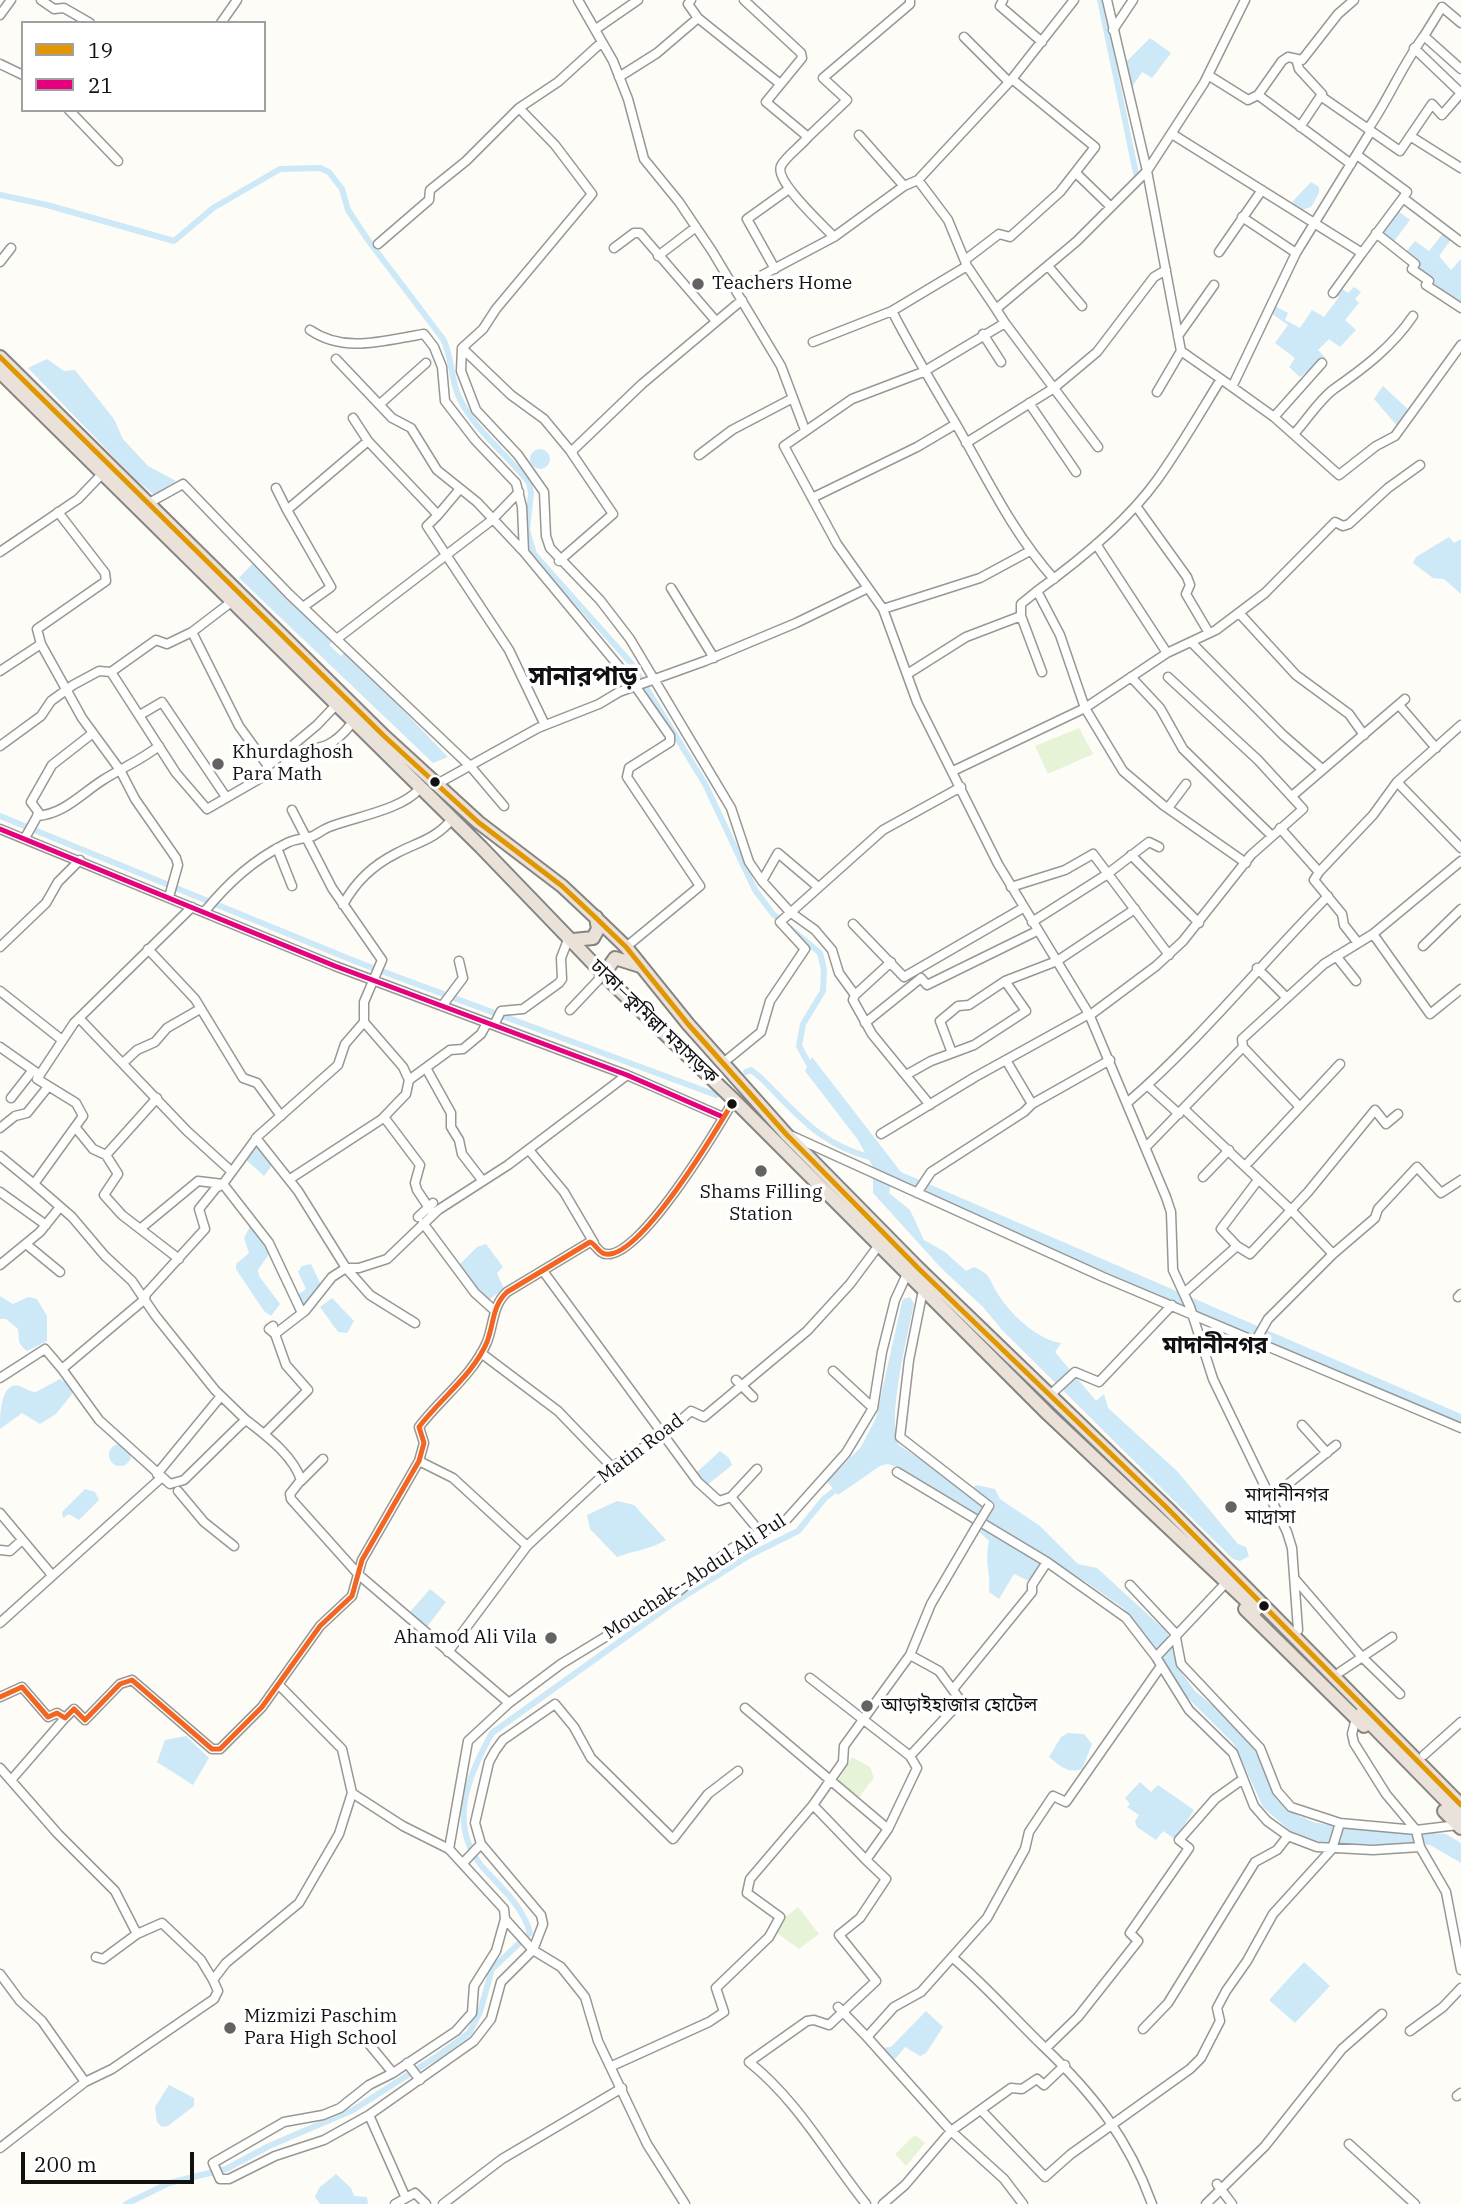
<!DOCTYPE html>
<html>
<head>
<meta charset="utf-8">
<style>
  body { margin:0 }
  #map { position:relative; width:1461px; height:2204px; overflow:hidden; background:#fdfcf7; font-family:"IBM Plex Serif",serif }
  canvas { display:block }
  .legend { position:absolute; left:21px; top:21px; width:245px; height:91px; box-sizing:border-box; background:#fff; border:2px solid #a0a0a0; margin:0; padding:9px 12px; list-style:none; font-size:21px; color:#111 }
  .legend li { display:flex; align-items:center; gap:14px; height:35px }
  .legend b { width:35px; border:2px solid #a0a0a0 }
  .scale { position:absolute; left:21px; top:2152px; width:173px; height:32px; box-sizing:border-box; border:4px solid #111; border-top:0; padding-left:9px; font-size:21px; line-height:24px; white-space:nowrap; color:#111; -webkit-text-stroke:5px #fff; paint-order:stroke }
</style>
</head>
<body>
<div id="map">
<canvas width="1461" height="2204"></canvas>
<ul class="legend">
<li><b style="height:9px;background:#e09702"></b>19</li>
<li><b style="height:9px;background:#e5007d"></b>21</li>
</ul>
<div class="scale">200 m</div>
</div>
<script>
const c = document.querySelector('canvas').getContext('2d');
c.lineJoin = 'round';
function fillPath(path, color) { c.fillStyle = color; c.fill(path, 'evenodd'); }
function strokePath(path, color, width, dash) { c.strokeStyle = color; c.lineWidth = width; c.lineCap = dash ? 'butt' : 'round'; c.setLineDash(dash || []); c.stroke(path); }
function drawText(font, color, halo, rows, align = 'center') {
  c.font = font + ' "IBM Plex Serif","Noto Sans Bengali",serif'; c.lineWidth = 7; c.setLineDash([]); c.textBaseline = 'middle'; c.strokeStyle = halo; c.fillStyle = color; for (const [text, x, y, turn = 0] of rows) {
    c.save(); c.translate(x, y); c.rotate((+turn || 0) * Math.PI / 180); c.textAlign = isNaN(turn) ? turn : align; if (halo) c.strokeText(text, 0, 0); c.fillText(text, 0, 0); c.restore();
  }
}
const green = new Path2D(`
  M1079,728L1093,754L1048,774L1035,746Z
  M852,1757L870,1767L874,1778L859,1797L838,1781Z
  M798,1907L819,1934L799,1949L777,1933L784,1918Z
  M915,2135L925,2143L906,2166L895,2154Z`);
const water = new Path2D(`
  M1097,0H1103L1139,174L1134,178Z
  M1150,38L1171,53L1152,78L1142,72L1130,90L1126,62Z
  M1311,182L1319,187V193L1311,207L1302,210L1292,202Z
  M1397,210L1410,220L1392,244L1379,234Z
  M1445,231L1453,237L1439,256L1451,270L1461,259V305L1414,268L1405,253L1415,241L1429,251Z
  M1338,286L1348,293L1354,287L1361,292L1355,299L1359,303L1345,320L1356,330L1340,347L1329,339L1318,350L1325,357L1300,377L1289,367L1295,358L1275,343L1288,325L1271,313L1275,306L1288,313L1285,320L1300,328L1312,310L1324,317L1339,297L1334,293Z
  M47,359L64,371L75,370L114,419L123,439L148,466L176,481L154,495L135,479L28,368Z
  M1383,386L1411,412L1399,428L1374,399Z
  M530 459a10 10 0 1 1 20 0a10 10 0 1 1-20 0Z
  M1449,537L1454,543L1461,539V594L1444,579L1433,578L1413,563L1416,557Z
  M254,562L334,639L329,645L341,656L346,651L448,757L433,763L239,578Z
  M812,1057L901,1172L1461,1414V1424L1014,1233L893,1176L889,1193L910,1210L924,1240L945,1252L966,1271L974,1267C990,1274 989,1278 996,1291C1008,1312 1037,1340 1061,1343L1055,1352L1096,1401L1104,1394L1108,1408L1177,1471L1238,1544L1246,1547L1249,1556L1240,1561L1233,1559L1003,1331L983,1307L942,1269L873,1193V1167L858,1140L805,1071Z
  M258,1142L273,1164L264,1176L244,1158Z
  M251,1224L269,1254L258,1270L259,1276L280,1304L271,1316L264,1311L236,1269V1264L249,1253L244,1238Z
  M486,1244L503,1267L497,1273L504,1289L487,1301L458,1266L477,1247Z
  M311,1264L322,1287L304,1307L301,1306L297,1296L306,1289L298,1272L302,1266Z
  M0,1296L13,1304L28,1297L37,1299L47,1316V1341L27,1351C16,1342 20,1340 18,1329L6,1319H0Z
  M910,1297L914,1304C908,1332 885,1426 900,1446L969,1491L976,1485L995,1489L1000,1499L1040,1526L1078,1564L1097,1568L1167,1632L1181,1672L1195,1691L1229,1719L1252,1743L1275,1794L1295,1814L1313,1822L1334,1826L1446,1834L1461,1843V1863L1430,1845L1326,1844L1290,1831L1263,1807L1234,1744L1175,1685L1140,1629L1123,1608L1086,1582L1047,1560L1031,1582L1014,1574L999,1599L989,1592C991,1575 984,1560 989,1541L953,1506L897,1467L888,1464L880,1466L838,1495L827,1481L861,1447L876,1418L901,1306L903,1299Z
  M332,1298L354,1321L347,1333L338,1332L320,1307Z
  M60,1379L71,1387L72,1394L56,1414L40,1424L22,1413L0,1429C0,1418 0,1381 19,1386C26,1388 29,1392 36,1392Z
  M109 1455a11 11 0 1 1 22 0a11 11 0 1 1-22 0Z
  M720,1451L729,1458L732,1465L706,1486L695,1474Z
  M85,1489L95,1492L99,1500L79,1520L69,1514L63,1518L62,1512Z
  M617,1501L634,1505L666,1540C649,1550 635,1550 617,1557L590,1529L587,1515Z
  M430,1589L446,1602L426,1628L409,1613Z
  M1068,1733L1084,1734L1092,1744L1082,1769C1068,1774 1060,1766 1049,1757L1061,1737Z
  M186,1736L209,1758L193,1785L157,1762L165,1740Z
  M1140,1782L1151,1792L1158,1785L1194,1810L1175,1839L1163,1831L1156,1840L1137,1827L1135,1821L1139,1815L1127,1807L1130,1804L1125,1798Z
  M1304,1962L1330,1986L1295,2023L1269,2000Z
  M926,2011L943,2027L926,2053L920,2056L905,2047L892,2063L881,2048L891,2047Z
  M169,2085L194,2098V2106L168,2126L162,2127L157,2122L155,2107Z
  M336,2174L351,2188L354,2196L367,2197L368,2204H320L315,2197L319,2188Z`);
const canal = new Path2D(`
  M0,195L47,205L174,241L213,208L280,169L320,168L329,172L342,189L348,210L368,240L443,339C453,358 450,379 459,397C474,430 507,454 529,483L531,493L527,530L534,554L631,663L705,784L755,890L773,914L820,953L824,970L823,991L803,1024L799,1046L812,1070
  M0,816L357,962L716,1095
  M746,1072L751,1070L761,1078C798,1115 820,1145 873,1158
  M126,2204L169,2183L226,2169L269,2146L353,2110L439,2055L469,2033L480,2012L492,1969L530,1933C524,1909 504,1890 487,1872C446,1829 466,1779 492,1733L672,1604L750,1555L798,1531L824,1499L840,1486`);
const minor = new Path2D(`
  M41,0L54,9L64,8L90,23
  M578,0L613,61L628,99L644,159L679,202L712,251L781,366L805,430
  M744,0L801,53L802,58L766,102L808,137C801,146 786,156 781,166C774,181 823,225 834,237
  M1003,0L1000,6L1042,42
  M1107,0L1147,171L1181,351L1221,379
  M1245,0L1204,83L1147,171L1077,241L996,309L1005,323L923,372L852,399L784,446L837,544L883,609L917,702L998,864L1089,1014L1166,1197L1171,1212L1173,1270L1190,1307L1213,1379L1287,1532L1292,1548L1298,1630
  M0,15L11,0
  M698,18L779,83
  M221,23L237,0
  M596,29L638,0
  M1113,30L1133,0
  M1424,36L1442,7L1461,23
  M964,37L1009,82
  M1297,62L1299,69L1322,94L1300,127
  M0,64L23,75
  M1208,75L1248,100L1258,95
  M619,77L657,53L698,18L688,4L691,0
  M1322,97L1400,151L1432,104L1442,115L1461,93L1414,48
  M519,108L555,145L592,194L496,309L483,329L462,348L461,371L476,410L518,455L544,492L546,536L550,548L600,600L630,639L731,808L749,862L762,881L790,912L815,930L832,950L839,973L855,995
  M69,110L118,161
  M1368,129C1389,99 1402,65 1424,36L1461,69
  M1172,134L1362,253L1333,293
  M859,135L904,186
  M1410,136L1461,168
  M808,137L847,100L823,78L910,4V0
  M1357,155L1407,192L1403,198L1461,242
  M1351,164L1258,95L1282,61L1288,57L1302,60L1338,14L1354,0
  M1076,173L1110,206
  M918,180L948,220L967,266L996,309
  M1242,217L1296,253
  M1376,233L1415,264L1412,269L1429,281L1426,285L1461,308
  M378,244L429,200L430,190L466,161L519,108L558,82L602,42
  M614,248L634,233H640L715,320
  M1219,252L1262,190
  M1362,253L1403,198
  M658,256L696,227
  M965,260L999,234L1010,237L1060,192L1095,147L1012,79
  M0,262L11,248
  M967,266L892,311C912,350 934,387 956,424C987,478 1012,532 1054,579
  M1048,266L1082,306
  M775,269L747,219L789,189
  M736,289L834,237L904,186L918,180L1012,79L1074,0
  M1005,323L1098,447
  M310,330C345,354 385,340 424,334L434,347L442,367L445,401L475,440L516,483L522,507L524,552L636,687L670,736V742L629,768L627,777L700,886L626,947
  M983,334L1001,362
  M1178,336L1214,285
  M813,342L892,311
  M462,348L511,395L544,419L573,454
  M336,359L392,418L411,428L437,470L477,502L524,552
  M1233,385L1296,253L1371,131
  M1157,392L1181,351
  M1029,403L1076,472
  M380,404L426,363
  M1274,417L1339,475L1376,446L1395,436L1461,345
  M353,418L368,441L438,515L427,526L509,650L545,725
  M1294,434C1307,420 1319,400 1334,389C1364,368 1392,347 1413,316
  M966,443L1054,388L1097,352L1154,277L1166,270
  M699,455L732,430L793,398
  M276,488L287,510
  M812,498L917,447L956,424
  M149,503L183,484L289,594L471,767L504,806
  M1136,506L1187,577L1190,585L1186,594L1209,633
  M613,514L571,452L642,384L742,300
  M438,515L459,490
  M1096,544L1167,653
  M0,552L78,499L102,474
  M559,561L613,514
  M671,588L714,658
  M303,607L331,587L287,510L368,441
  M883,609L980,578L1030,551
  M1240,614L1296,675L1349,714L1364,735
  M1021,616L1042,672
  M192,632L239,726L268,766
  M338,638L492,520L519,492
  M1191,642L1283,735L1322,769
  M41,644L82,718L120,770L135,799L176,858L178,865L169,897
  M0,671L41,644L37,629L106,581L105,573L58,512
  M111,672L176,773L207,809L259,779L268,766L317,725L336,705
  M909,673L966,637L1021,616V604L1037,591
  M1131,677L1160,708L1183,749L1272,836
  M1399,705L1436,748
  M140,715L162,702L226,797
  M0,746L41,716L51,701L73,685L99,671L111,672L156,640L167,644L192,632L230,603
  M286,752C319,748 330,751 352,723
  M953,771L1085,708L1167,653L1216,630L1265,593L1335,522L1343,526L1349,524L1388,488L1420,465
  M1397,782L1461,848
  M437,784L538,728L599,704L619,692L705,661L796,623L868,588
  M1292,796L1405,699
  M1168,808L1186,784
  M292,810L332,888L382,960L364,1002V1022L345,1044L338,1065L258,1136L223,1184L269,1243L302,1313
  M37,816C64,814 81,794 103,780C122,768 141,760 159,746
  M1280,828L1319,872L1314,880L1342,914L1344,925L1358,943
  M0,829L335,966L627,1075L723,1117
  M25,838L39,813L31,802L52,765L93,733
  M277,848L292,886
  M1131,855L1199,923
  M1246,863L1163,805L1123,771L1085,708L1060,635L1037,591C1080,560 1126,523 1157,480C1180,448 1200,413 1221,379L1274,417L1322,363
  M1319,872L1373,815L1397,782L1461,725
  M762,881L778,853L817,886
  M1011,887L1065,870L1093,854L1169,955
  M343,905C355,882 373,865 397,853C418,842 436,839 452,819
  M192,907L74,1023L37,1079L76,1103L83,1116L34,1184L72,1217L105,1256L132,1281L155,1315L215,1390L246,1420
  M205,911C229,882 253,860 287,843C295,839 304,839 313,836C319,833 325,828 332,826C356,817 403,809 419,789
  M1032,922L1106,875L1149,842L1159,847
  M853,924L904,977L1023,908
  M1373,934L1430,1014L1461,989
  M1423,946L1461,909
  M0,947L46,903L58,882L80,860
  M148,949L195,999L243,1078L257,1083L281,1116
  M1336,956L1356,981
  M891,962L855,995L853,1000L872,1034L930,1105
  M1257,968L1287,998
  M0,991L62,1040
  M442,1006L463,978L459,961
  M570,1010L604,974
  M1089,1016L1156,966L1183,941L1251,855L1303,809L1258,760L1168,677
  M79,1018L187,1131L231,1171
  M865,1023L921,978L927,985L1037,931
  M494,1025L501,1011L523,1009L559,983L562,979L561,958L569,937
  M0,1047L40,1075
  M1243,1047L1300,1107L1245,1166
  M952,1053L940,1021L958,1006L969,1005L1005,981L1057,961L1135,909
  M1006,1060L1032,1104
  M123,1063L137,1050L155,1042L167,1028L200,1009
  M723,1063L761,1032L770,1001L805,949L780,922L883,830L961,787
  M426,1068L451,1113V1127L459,1140L462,1154L482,1180
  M906,1075L931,1061L974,1045L1026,1011L1005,981
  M409,1080L450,1050L463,1049L481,1034L487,1023
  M1147,1085L1179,1114
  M11,1098L33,1070
  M157,1098L106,1155L118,1174L104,1195L122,1215L179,1259
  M1127,1103C1200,1040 1260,965 1328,896
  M1300,1107L1340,1064
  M1184,1109L1291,1210L1333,1254
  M384,1117L420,1165L415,1183L417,1190L433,1214
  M0,1128L15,1116L27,1113L47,1088
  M76,1128L93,1149L106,1155
  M881,1134L975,1077L1089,1014
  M792,1136L1103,1277L1461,1428
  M256,1138L298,1191L346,1268L370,1295L415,1323
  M1146,1147L1243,1047L1242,1039L1324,964L1373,934L1461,861
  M529,1150L564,1192L594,1243
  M0,1156L34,1184
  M1203,1177L1229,1150
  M290,1179L382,1119L406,1094L409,1080L403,1067L364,1022
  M223,1184L216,1188L199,1209L205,1229L146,1294L145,1299L62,1369L99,1420L170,1484L184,1480L240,1425L246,1420L250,1423C269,1438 293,1456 301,1480L290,1494L291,1499L359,1575L509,1703
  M0,1192L46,1225
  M917,1193L931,1172L1024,1112L1032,1104L1110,1060
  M418,1217L433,1203
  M423,1223L475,1293L495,1311
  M140,1229L198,1181L223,1184
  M26,1244L60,1272
  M1237,1246L1221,1229L1258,1180
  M0,1265L40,1232L60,1207
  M543,1271L698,1482L719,1501L731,1497L761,1533
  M923,1290L909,1360L900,1437L989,1506
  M1184,1293L1237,1246L1250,1254L1308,1192L1375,1110L1386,1124L1398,1114
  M1458,1297L1461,1294
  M275,1334L305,1311L332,1277L346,1268H359L387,1259L438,1210L508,1165L627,1075
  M1256,1340L1268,1319L1333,1254L1375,1218L1378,1209L1417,1167L1441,1193L1461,1180
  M481,1353L558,1411L612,1467
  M833,1371L873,1408
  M0,1378L45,1349L62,1369
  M736,1380L753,1397
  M1050,1395L1075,1372L1099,1382L1172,1305
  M1302,1425L1327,1453
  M264,1434L308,1390L286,1365L275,1334L269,1329L273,1326
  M419,1461L453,1478L527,1546
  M897,1472L1047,1562L1126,1618L1156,1657L1189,1710L1233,1753L1254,1806L1267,1821L1288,1836L1317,1847L1373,1850L1420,1847L1446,1892L1461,1970
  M157,1474L221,1396
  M301,1481L323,1459
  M178,1491L204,1522L234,1546
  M731,1497L757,1469
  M1271,1498L1336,1445
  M0,1513L52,1575
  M0,1550L10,1551L22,1540
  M1295,1579L1362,1657L1400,1694
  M1130,1585L1175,1633L1181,1664L1260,1748L1277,1791L1291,1807L1340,1823L1416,1830L1458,1825
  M0,1623L161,1478
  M448,1652L527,1546L612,1467L665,1434L691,1411L704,1417L807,1331L850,1284L879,1245
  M1156,1657L1222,1587
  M1340,1672L1392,1637
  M810,1678L910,1756L961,1701L939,1671L910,1655L931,1604L975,1529
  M279,1685L342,1749L352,1793L403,1826L449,1849L504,1909L505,1919L496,1951L474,1986L472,2013L456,2031L393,2073L369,2085L340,2108L323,2115L284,2122L213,2163L220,2179H229L275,2156L324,2140L369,2115L474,2041L491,2019L501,1982L533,1950L561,1967L585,1997L598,2041L647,2144L685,2204
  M954,1688L1032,1592V1585L1047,1562
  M0,1697L22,1687L48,1717L57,1713L65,1718L74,1709L85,1720L120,1684L132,1680L212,1749H220L262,1707L320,1626L352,1596L362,1560L419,1461L424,1443L419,1427C440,1399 473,1375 487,1342C494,1324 492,1306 507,1292L590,1242C596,1244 599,1254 606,1254C640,1259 717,1129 734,1100
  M745,1708L888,1829L866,1860L886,1879L860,1918L839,1935L876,1981L829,2025L814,2020L807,2021L749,2062C798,2101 827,2155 866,2204
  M1356,1718L1352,1734L1354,1743L1386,1794L1416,1830L1420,1847
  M1424,1755L1461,1722
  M0,1768L58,1834L115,1891L137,1934L103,1959L96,1957
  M12,1779L65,1718
  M813,1805L866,1860
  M888,1829L917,1768L910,1756
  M449,1849L468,1741L509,1703L561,1664L674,1595L732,1548L787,1519L846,1453L873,1408L882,1352L895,1300L907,1274
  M464,1862L481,1844
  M505,1919L533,1950L543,1924L541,1915L481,1844L475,1823L489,1762L495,1751L503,1740L555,1704L574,1727L591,1758L673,1839L708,1794L738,1771
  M137,1934L162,1923L201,1960L213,1980
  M952,1957C985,1985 1013,2017 1044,2047C1094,2095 1128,2138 1152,2204
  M0,1974L20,2001L42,2021L85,2082
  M838,2007L867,2037
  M1143,2029L1168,2003L1255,1862L1277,1850L1288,1836
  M1410,2031L1443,2007L1461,1988
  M369,2044L393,2073
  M1046,2048L1078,2017L1138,1941L1130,1933L1189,1848L1179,1840L1215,1799L1243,1779
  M407,2063L420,2080
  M612,2066L709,2022L724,2012L716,1988L769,1937L780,1917L747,1893L750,1879L813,1805L843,1762L844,1746L910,1655
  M1457,2096L1461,2093
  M981,2110L1045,2177L1071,2154L1190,2069L1201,2058L1220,2021L1217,2008L1226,1991L1247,1961L1273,1914L1332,1849L1340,1823
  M369,2115L405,2196
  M1349,2144L1415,2204
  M0,2148L85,2082L112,2069L214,1999L218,1991L213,1980L226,1963L299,1903L339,1834L352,1793
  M1217,2184L1232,2204
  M395,2204L415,2193L426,2204
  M443,2204L502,2159L622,2088
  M883,2204L905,2185L951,2131L1011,2088L1022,2089L1037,2079L1044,2085L1065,2065
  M1023,2204L1004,2179L951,2131L867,2037L894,2007L921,1992L987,1918L1025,1849L1029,1832L1053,1796L1066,1802L1161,1666
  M1206,2204L1265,2146L1342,2049L1382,2014`);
const highway = new Path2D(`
  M0,357L384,736L478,822L562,886L595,917L626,947L688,1024L786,1134L918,1268L1166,1507L1461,1805
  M0,372L481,847L613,984L734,1100L1048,1414L1256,1610
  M573,940L593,938L598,929L596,917
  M607,978L608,968L615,958L640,966
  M1245,1609L1364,1726
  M1361,1714L1461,1816
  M1444,1811L1461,1828`);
const minorBridge = new Path2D(`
  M975,1529L989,1506`);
const bus1 = new Path2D(`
  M0,357L384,736L478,822L562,886L595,917L626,947L688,1024L786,1134L918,1268L1166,1507L1461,1805`);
const bus2 = new Path2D(`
  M0,829L335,966L627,1075L723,1117`);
const bus3 = new Path2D(`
  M0,1697L22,1687L48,1717L57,1713L65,1718L74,1709L85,1720L120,1684L132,1680L212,1749H220L262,1707L320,1626L352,1596L362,1560L419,1461L424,1443L419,1427C440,1399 473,1375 487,1342C494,1324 492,1306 507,1292L590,1242C596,1244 599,1254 606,1254C640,1259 717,1129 734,1100`);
const markers = [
  [698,284,7,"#646362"],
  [218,764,7,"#646362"],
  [435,782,6,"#111"],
  [732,1104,6,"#111"],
  [761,1171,7,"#646362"],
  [1231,1507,7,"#646362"],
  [1264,1606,6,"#111"],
  [551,1638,7,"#646362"],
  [867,1706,7,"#646362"],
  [230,2028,7,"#646362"]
];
const poiNames = [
  ["Teachers Home",712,284],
  ["Khurdaghosh",232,753],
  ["Para Math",232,775],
  ["Shams Filling",761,1193,"center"],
  ["Station",761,1215,"center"],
  ["মাদানীনগর",1245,1496],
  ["মাদ্রাসা",1245,1518],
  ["Ahamod Ali Vila",537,1638,"right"],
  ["আড়াইহাজার হোটেল",881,1706],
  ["Mizmizi Paschim",244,2017],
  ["Para High School",244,2039]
];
const streetNames = [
  ["ঢাকা–কুমিল্লা মহাসড়ক",654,1022,44],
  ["Matin Road",641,1449,-37],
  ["Mouchak--Abdul Ali Pul",695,1577,-33]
];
const quarterNames = [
  ["মাদানীনগর",1215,1346]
];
const districtNames = [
  ["সানারপাড়",583,677]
];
fillPath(green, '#e7f3d7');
fillPath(water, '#cde8f7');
strokePath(canal, '#cde8f7', 6);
strokePath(minor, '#979795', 11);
strokePath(highway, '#858482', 16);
strokePath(minor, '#fffffe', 8);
strokePath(highway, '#eae1d8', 12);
strokePath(minorBridge, '#979795', 11, []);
strokePath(minorBridge, '#fffffe', 8);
strokePath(bus1, '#e09702', 5);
strokePath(bus2, '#e5007d', 5);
strokePath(bus3, '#f26522', 5);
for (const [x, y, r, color] of markers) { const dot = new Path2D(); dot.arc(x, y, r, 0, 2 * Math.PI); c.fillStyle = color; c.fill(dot); strokePath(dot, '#fff', 2.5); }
drawText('19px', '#111', '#fff', poiNames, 'left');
drawText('19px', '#111', '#fff', streetNames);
drawText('bold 23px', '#111', '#fff', quarterNames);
drawText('bold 26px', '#111', '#fff', districtNames);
</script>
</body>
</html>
